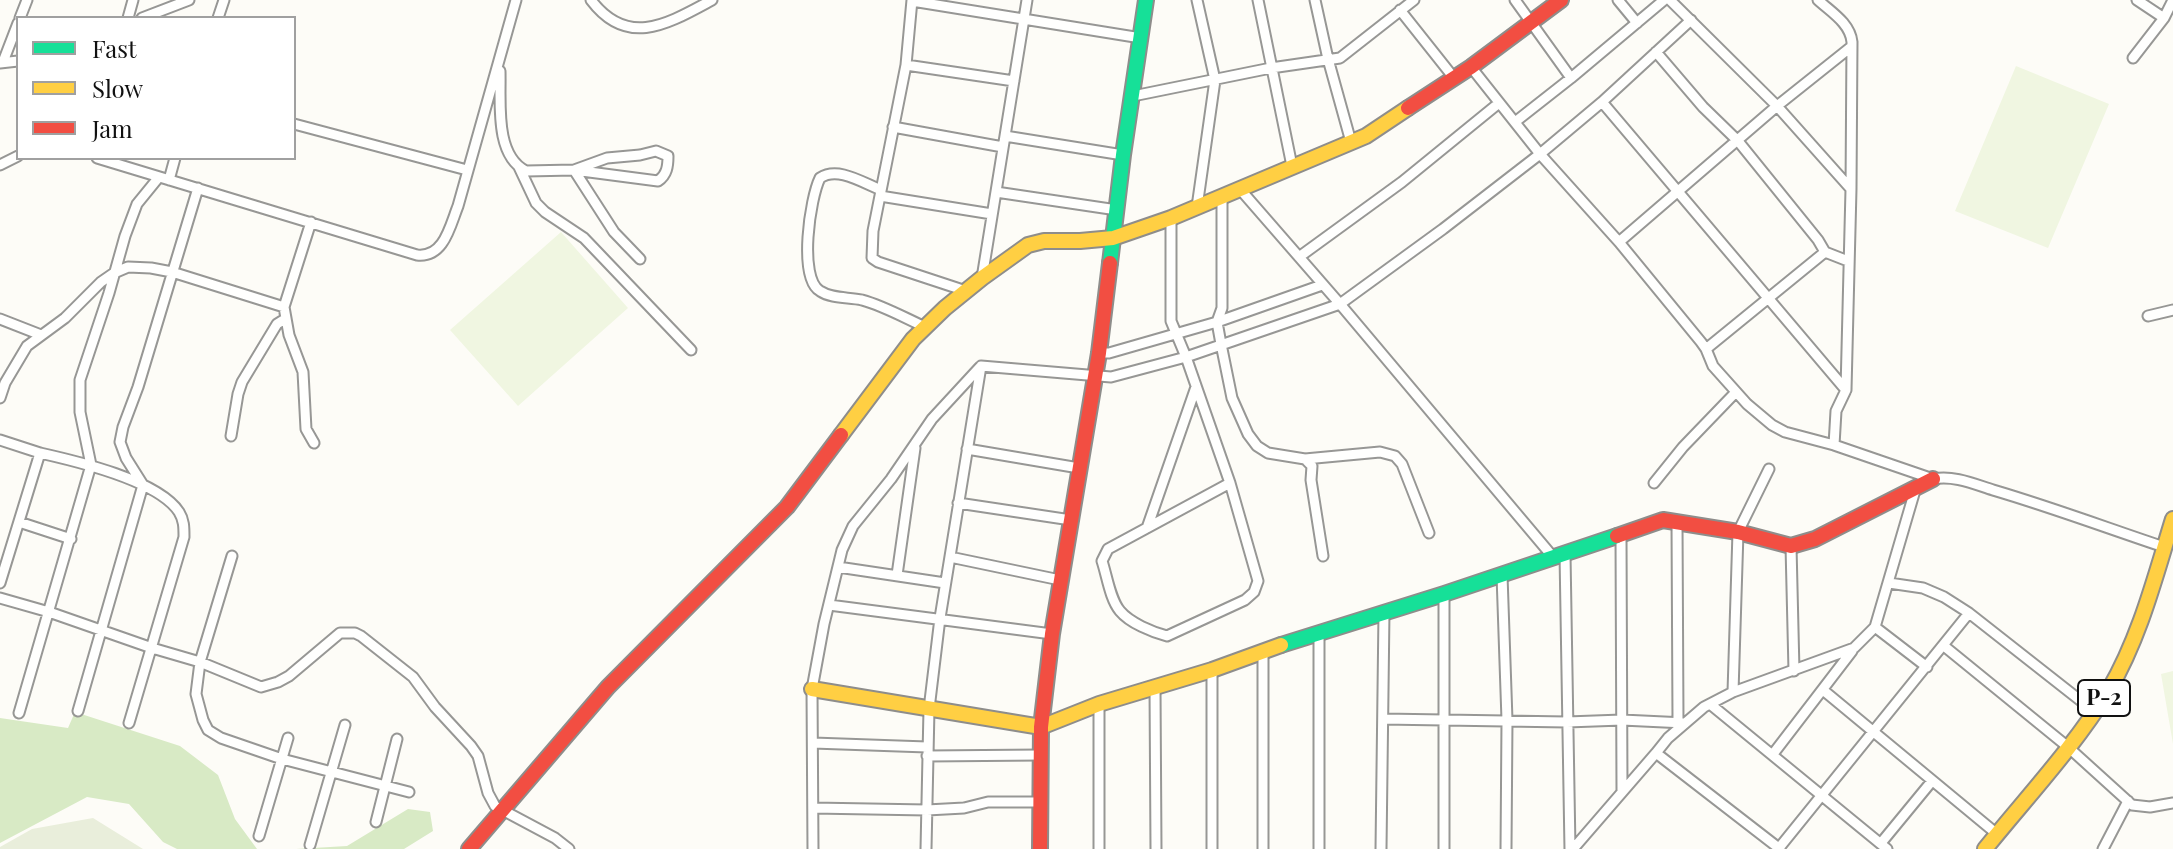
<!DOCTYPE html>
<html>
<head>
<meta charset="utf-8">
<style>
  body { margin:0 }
  #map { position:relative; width:2173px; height:849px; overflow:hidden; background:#fdfcf7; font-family:"Playfair Display",serif }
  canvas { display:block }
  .legend { position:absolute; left:16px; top:16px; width:280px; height:144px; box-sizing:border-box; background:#fff; border:2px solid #a0a0a0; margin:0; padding:10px 14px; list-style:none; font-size:24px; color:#111 }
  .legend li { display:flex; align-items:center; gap:16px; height:40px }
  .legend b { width:40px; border:2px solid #a0a0a0 }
</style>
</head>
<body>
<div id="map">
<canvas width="2173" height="849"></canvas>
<ul class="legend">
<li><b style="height:10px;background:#16e098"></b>Fast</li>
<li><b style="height:10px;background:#ffcf43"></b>Slow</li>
<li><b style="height:10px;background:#f24e42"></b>Jam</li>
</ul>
</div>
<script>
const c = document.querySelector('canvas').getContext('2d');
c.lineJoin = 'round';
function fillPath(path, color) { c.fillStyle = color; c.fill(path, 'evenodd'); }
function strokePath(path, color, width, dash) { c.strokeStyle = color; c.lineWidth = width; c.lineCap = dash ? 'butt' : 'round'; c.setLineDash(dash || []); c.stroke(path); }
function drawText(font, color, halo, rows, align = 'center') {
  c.font = font + ' "Playfair Display",serif'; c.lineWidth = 8; c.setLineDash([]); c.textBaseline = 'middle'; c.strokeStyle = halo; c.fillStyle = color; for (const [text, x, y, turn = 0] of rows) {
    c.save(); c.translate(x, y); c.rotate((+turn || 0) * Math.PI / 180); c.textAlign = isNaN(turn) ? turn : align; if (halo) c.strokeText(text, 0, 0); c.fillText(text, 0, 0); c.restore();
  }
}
const forest = new Path2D(`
  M75,712L180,746L218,775L235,819L257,849H177L163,842L129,804L87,797L0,843V718L68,728Z
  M408,809L430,812L433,831L404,849H296L347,846Z`);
const cemetery = new Path2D(`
  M93,818L143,849H0V847L32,829Z`);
const pitch = new Path2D(`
  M2016,66L2109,104L2048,248L1955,211Z
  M561,232L628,308L518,406L450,330Z
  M2173,671V744L2161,674Z`);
const street = new Path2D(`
  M591,0C628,49 669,23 712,0
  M912,0L906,65L873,231L872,258L878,262L966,291
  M1258,0L1292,166
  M1315,0L1328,59L1351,142
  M1515,0L1571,78
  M1618,0L1637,23
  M1670,0L1777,106L1851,189
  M1818,0C1831,12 1850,23 1852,42L1851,189L1846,390L1836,411L1834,445
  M2137,0L2164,18
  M912,1L1141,38
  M1400,10L1454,78
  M20,18L27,0
  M128,18L133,0
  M142,18L189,0
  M218,18L224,0
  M1656,52L1703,107L1738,141L1818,240L1825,252L1848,261
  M2133,58L2164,18L2173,0
  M3,62L18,23
  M0,63L18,61
  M906,65L1014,81
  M1471,67L1540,154L1619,242L1701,342L1706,349L1713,366L1747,404L1772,425L1785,432L1834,445L1933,479C1954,475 1974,484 1993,490C2051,507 2107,528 2164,547
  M500,71C501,101 494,155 526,171L574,170L658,181C667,175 668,166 668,156L656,151L640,155L607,158L574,170
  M1133,96L1271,68L1340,58L1414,0
  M1602,102L1846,390
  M1515,122L1571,78L1664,0
  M294,124L467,170
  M893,127L1003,147
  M1005,136L1123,155
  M97,158L417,255C444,258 450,226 458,206L516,0
  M0,165L18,156
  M519,167L536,203L545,212L584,238L691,350
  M574,170L614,232L640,259
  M169,180L175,158
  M1239,188L1340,304L1553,557
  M881,190C863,183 838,166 820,178C810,198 798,278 820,291C832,299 848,297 862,300C884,306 905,318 925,327
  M996,192L1117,210
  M880,196L992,214
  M1222,196V308L1217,322L1221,344L1232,398L1248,434L1257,446L1268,453L1305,459L1312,466L1311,480L1323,556
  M1197,207L1215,80L1197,0
  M1171,218V321L1186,357L1230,483L1258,581L1254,592L1245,600L1167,636C1152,632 1130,623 1120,611C1110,599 1107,576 1102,561L1108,549L1230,483
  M311,222L284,307L289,335L303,372L306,429L314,443
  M1619,242L1777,106L1851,47
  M1299,257L1402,182L1499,103
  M982,278L1027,0
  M2148,316L2173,310
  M0,319L41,335
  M1706,349L1825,252
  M1099,353H1109L1217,322L1322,285
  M0,398L5,383L27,346L65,318L101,282L114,273L128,267L151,268L172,272L284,307
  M231,436L238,394L242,382L277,324L285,319
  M0,440L40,453L0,583
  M967,449L1079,468
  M40,453C76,461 158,480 179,512C184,520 184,527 184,537L129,723
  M1305,459L1380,452L1395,456L1402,464L1429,533
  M1654,483L1683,447L1736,392
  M958,503L1071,520
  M19,522L71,539
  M1677,522L1678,721
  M1147,528L1196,387
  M1621,535L1622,790
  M1791,546L1794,671
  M1565,554L1570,849
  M232,556L200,662L196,694L203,720L208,730L221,738L282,759L409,792
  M950,557L1060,580
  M838,567L945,583
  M897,575L915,448
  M1502,575L1507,720L1506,849
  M1889,583L1923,588L1944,597L1969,613L2095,712
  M1444,594V849
  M0,598L49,612L152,648L200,662L261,687L278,682L289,676L340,633H355L361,636L413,677L435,707L471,746L478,756L488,793L495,806L555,838L569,849
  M829,605L1052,634
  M1875,627L1927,667
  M1319,632V849
  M1944,646L2068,747L2132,805L2150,807L2173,803
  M1263,650V849
  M1155,687L1156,849
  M1823,690L1997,834
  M1733,692L1738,532L1769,469
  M1099,704V849
  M1710,704L1887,849
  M78,711L143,485L126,458L120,442L123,427L138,387L198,188
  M19,713L91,465L80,412V380L109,293L125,236L137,204L159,177
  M1383,719L1567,722L1622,720L1685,723
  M813,743L927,747
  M1656,753L1668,738L1704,707L1733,692L1854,648L1875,627L1916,487
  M1773,754L1852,651
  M927,756L1041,755
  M813,808L927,810L964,808L988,802H1040
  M376,822L397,739
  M259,836L288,738
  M1881,843L1932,781
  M310,845L345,725
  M1779,848L1969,613
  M813,849L812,689L824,624L842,550L853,526L891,479L932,419L980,367
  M926,849L929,709L940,618L981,366L1111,377L1186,357L1340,304L1443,229L1540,154L1602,102L1691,20
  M1212,849V670
  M1381,849L1384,612
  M1573,849L1656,753L1780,849
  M2103,849L2128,801`);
const fast = new Path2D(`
  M1110,263L1123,155L1146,0
  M1281,645L1444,594L1617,536`);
const slow = new Path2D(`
  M841,435L913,339L945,308L982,278L1028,245L1044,241H1080L1113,238L1171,218L1366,136L1408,108
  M812,689L1041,727L1099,704L1212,670L1281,645
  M1985,849C2027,797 2074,747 2109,690C2140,637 2155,577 2173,519`);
const jam = new Path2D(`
  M1408,108L1471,67L1561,0
  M1617,536L1663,520L1738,532L1791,546L1815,539L1933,479
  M469,849L608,687L787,507L841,435
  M1040,849L1041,727L1052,634L1099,353L1110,263`);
const shields = [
  [2104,698,52]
];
const shieldNames = [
  ["P-2",2104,698]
];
fillPath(forest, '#d8eac5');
fillPath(cemetery, '#e9eedb');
fillPath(pitch, '#f0f6e1');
strokePath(street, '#979795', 13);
strokePath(fast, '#8e8d8b', 18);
strokePath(slow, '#8e8d8b', 18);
strokePath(jam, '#8e8d8b', 18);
strokePath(street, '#fffffe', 9);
strokePath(fast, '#16e098', 14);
strokePath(slow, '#ffcf43', 14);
strokePath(jam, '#f24e42', 14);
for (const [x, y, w] of shields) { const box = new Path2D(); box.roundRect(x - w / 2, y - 18, w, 36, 6); c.fillStyle = '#fff'; c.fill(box); strokePath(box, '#111', 2); }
drawText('bold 22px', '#111', null, shieldNames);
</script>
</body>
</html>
